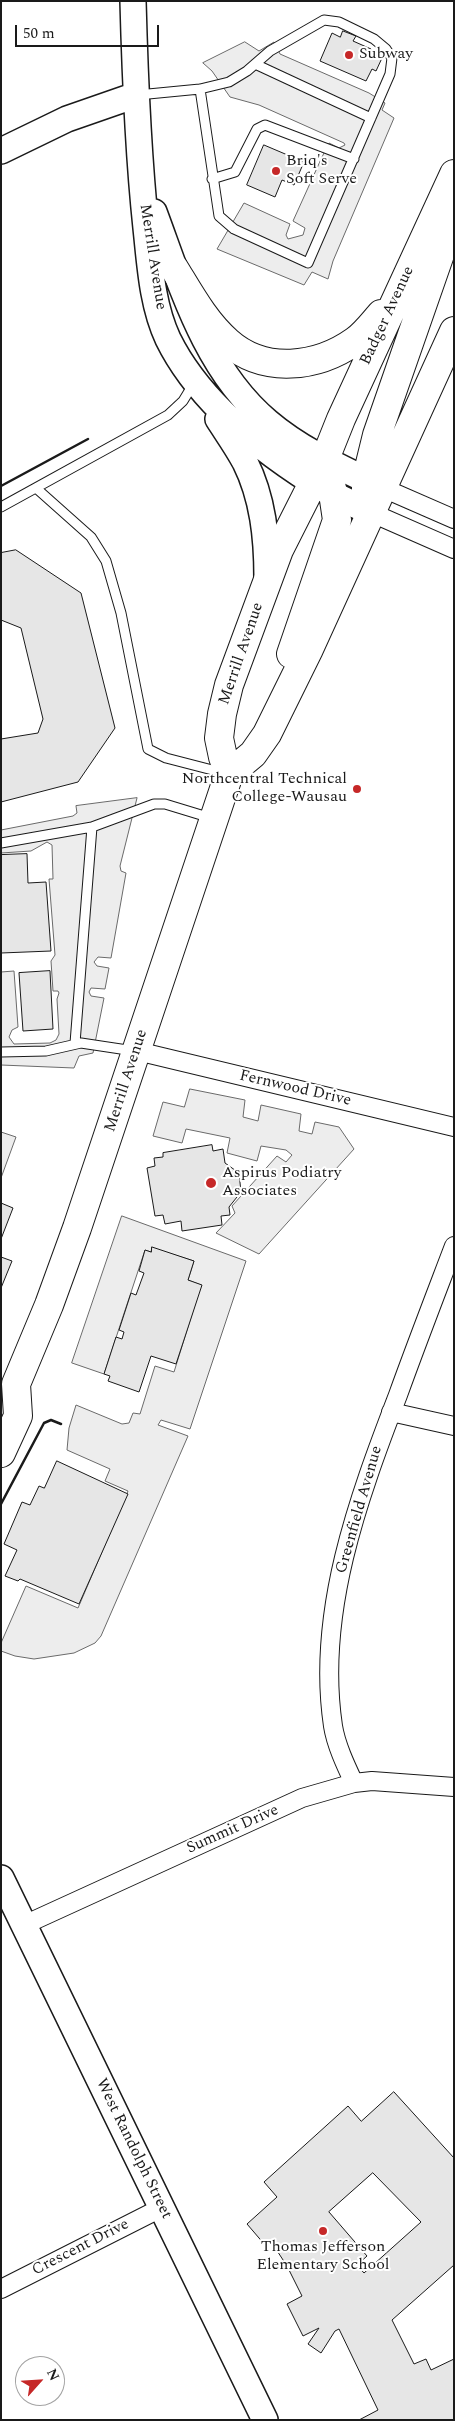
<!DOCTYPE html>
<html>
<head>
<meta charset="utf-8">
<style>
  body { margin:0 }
  #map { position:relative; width:455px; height:2421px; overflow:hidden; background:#fff; font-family:Spectral,serif }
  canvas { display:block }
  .frame { position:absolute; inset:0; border:2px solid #1a1a1a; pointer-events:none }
  .north { position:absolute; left:15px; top:2356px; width:50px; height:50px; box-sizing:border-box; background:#fff; border:1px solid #a3a3a3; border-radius:50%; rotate:64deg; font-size:14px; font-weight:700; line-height:20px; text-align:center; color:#1a1a1a }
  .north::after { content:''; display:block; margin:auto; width:18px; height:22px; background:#c62828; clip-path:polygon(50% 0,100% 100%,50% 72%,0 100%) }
  .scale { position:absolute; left:15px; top:25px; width:144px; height:22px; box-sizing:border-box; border:2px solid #1a1a1a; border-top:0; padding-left:6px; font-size:15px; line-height:18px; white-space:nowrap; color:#1a1a1a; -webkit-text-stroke:4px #fff; paint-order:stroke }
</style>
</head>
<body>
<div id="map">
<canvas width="455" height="2421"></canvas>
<div class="frame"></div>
<div class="north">N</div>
<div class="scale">50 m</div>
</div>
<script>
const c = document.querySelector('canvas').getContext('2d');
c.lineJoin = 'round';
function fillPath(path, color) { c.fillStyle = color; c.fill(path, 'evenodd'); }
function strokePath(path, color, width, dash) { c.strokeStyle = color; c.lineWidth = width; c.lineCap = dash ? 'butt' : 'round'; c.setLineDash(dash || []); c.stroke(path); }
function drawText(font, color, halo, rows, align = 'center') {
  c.font = font + ' Spectral,serif'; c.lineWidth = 4; c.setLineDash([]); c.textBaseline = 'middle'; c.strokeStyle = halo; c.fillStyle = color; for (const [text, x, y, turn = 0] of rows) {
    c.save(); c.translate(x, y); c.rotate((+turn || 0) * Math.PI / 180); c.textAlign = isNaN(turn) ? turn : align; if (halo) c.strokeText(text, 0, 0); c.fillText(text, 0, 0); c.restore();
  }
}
const parking = new Path2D(`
  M245,42L259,51L274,42L280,54L369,93L385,103L382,110L394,118L333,261L328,279L312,272L304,285L217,249L244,203L290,224L286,235L288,239L303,235L305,228L293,221L322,157L329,143L339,148L345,145L344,143L259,105L230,97L212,71L203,63Z
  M137,798L120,866L121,871L126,873L111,958L98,957L94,962L97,966L109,968L105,989L91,988L89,992L91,996L104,998L93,1053L79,1056L74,1068L1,1065V972L14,971L18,1027L12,1030L9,1037L14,1044L50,1043L56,1040L59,1034L57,999L59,993L58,991H53L51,961L55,955L49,879H53L52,845L47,842L31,851L1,853V830L73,816L77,813L76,806Z
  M190,1089L245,1100L243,1117L258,1121L261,1105L301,1114L299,1131L312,1134L315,1122L339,1127L354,1149L259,1254L216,1233L235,1213L232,1206L277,1156L286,1162L292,1155L286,1150L261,1146L257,1161L227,1153L230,1138L186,1129L182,1143L153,1136L163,1102L184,1107Z
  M1,1132L16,1137L1,1178Z
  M122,1216L246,1261L190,1429L161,1420L158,1425L188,1436L101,1636L95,1643L74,1653L34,1659L15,1656L1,1651V1643L26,1586L78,1608L128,1491L105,1481L110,1469L67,1450L69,1428L76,1405L122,1424L129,1423L133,1413L140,1414L155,1366L174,1372L201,1285L188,1280L194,1261L152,1248L151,1252L145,1250L104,1374L72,1363Z`);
const building = new Path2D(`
  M343,31L356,36L353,41L371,49L370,53L382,58L376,71L372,69L366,81L320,61L332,33L340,37Z
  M264,145L304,162L294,185L282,180L275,197L247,185Z
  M16,550L81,593L115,728L78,782L1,802V739L38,733L43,719L21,628L1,620V553Z
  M27,854L28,883L46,882L51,951L1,953V855Z
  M50,971L53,1029L23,1031L19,973Z
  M212,1145L213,1151L223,1149L225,1163L239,1173L241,1192L229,1207L230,1215L221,1216L222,1225L182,1231L181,1221L165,1224L163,1215L155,1216L147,1168L155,1166L154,1158L163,1157V1153Z
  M1,1203L13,1208L1,1239Z
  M152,1247L194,1261L188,1280L202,1285L176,1364L151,1356L139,1392L108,1381L110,1376L104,1374L116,1337L122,1339L124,1332L119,1330L131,1293L136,1295L144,1273L139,1271L145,1250L151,1252Z
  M1,1257L12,1261L1,1288Z
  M57,1461L128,1494L79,1604L20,1579L18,1581L5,1576L17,1550L4,1544L22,1502L30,1505L39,1486L44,1488Z
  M394,2092L454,2158V2265L392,2320L414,2364L426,2359L431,2370L454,2359V2420H359L378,2410L339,2329L335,2331L321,2353L308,2344L319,2328L303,2336L287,2304L302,2296L287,2266L270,2240L265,2245L247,2224L277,2197L264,2182L348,2106L361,2121ZM373,2173L421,2222L364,2273L357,2265L367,2256L329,2212Z`);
const lane = new Path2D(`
  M255,64L371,118
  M138,95L200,89L229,82L247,71L270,51L324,20L339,22L374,39L386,49L392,58L390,74L308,263L234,229L219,216L200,89
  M212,179L235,172L257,129L265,125L354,159
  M36,488L91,537L106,561L121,613L148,749L166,758L224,773
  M1,507L168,415L183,401L194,383
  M1,843L92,827L154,804H165L211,818
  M75,1043L92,827
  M1,1052L46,1051L81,1043L134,1051`);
const street = new Path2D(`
  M383,488L454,519
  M372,513L454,549
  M137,1051L454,1127
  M391,1412L454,1426
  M354,1783C346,1766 336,1745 333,1726C316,1613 358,1499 398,1395C416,1345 435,1296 454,1246
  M24,1925L302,1798L354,1783L372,1781L454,1787
  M1,2289L161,2208`);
const secondary = new Path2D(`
  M133,1C135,77 138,153 146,228C150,265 152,305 168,339C197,398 257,447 312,482C330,494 352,503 372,513
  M1,151L67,119L136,95
  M154,212C182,287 205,369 268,422C302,451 344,469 383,488
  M218,419C227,433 237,447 245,462C263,498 267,538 267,578
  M1,1878L265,2420`);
const primary = new Path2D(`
  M174,268C190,294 205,322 228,342C264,374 317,368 355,341C365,334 373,323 381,314
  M372,513L366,497V480L377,435L454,214
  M291,654L337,520L333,493L325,459
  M229,774L223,757L219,738L222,714L229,685L279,550L325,459L341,419L454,174
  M1,1453L18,1416L16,1384L49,1305L77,1228L229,774L253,754L267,734L309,649L454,331`);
const wall = new Path2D(`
  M1,486L88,439
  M1,1504L44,1423L51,1420L61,1424`);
const markers = [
  [349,55,5,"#c62828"],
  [276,171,5,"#c62828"],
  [357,789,5,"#c62828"],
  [211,1183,6,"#c62828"],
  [323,2231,5,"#c62828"]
];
const poiNames = [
  ["Subway",359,55],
  ["Briq's",286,162],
  ["Soft Serve",286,180],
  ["Northcentral Technical",347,780,"right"],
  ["College-Wausau",347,798,"right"],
  ["Aspirus Podiatry",222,1174],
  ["Associates",222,1192],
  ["Thomas Jefferson",323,2248,"center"],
  ["Elementary School",323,2266,"center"]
];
const streetNames = [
  ["Merrill Avenue",152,257,81],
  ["Badger Avenue",388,316,-65],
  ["Merrill Avenue",242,654,-71],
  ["Merrill Avenue",127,1081,-72],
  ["Fernwood Drive",295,1089,13],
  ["Greenfield Avenue",360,1510,-74],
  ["Summit Drive",233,1830,-24],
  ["West Randolph Street",133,2149,64],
  ["Crescent Drive",81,2248,-27]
];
fillPath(parking, '#ededed');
strokePath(parking, '#6a6a6a', 1);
fillPath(building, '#e6e6e6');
strokePath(building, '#1a1a1a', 1);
strokePath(lane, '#1a1a1a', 11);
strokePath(street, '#1a1a1a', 20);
strokePath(secondary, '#1a1a1a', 28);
strokePath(primary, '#1a1a1a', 30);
strokePath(lane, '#fff', 9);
strokePath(street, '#fff', 18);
strokePath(secondary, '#fff', 25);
strokePath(primary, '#fff', 28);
strokePath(wall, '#1a1a1a', 2.5);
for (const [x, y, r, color] of markers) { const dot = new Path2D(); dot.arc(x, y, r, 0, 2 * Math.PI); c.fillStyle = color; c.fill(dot); strokePath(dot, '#fff', 2); }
drawText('16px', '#1a1a1a', '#fff', poiNames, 'left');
drawText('16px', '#1a1a1a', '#fff', streetNames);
</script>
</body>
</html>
